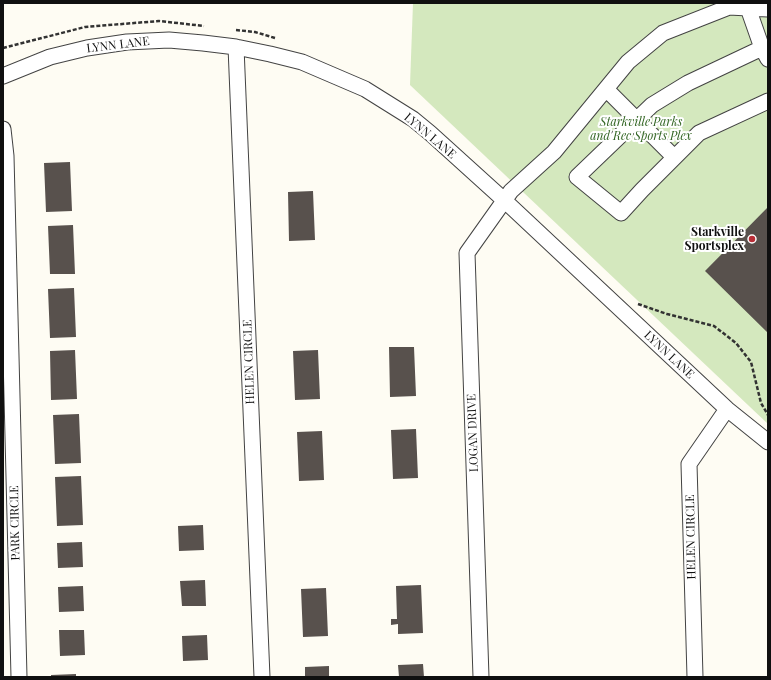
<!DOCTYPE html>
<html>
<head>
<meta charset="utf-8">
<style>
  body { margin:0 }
  #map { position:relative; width:771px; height:680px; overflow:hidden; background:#fefcf3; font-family:"Playfair Display",serif }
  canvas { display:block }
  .frame { position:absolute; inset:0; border:4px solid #101010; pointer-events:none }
</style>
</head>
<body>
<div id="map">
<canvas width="771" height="680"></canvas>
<div class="frame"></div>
</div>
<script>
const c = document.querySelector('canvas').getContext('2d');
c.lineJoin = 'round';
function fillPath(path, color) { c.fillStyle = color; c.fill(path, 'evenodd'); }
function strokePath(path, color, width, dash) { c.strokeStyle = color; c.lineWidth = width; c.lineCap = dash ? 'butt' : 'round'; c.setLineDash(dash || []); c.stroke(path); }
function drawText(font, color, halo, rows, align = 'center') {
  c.font = font + ' "Playfair Display",serif'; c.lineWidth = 4; c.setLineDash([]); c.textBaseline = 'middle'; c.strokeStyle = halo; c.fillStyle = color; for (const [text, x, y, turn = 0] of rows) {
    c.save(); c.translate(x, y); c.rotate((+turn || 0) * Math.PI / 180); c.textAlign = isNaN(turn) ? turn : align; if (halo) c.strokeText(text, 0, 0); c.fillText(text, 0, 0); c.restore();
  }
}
const green = new Path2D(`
  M413,3H768V424L410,85Z`);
const building = new Path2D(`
  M70,162L72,211L46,212L44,163Z
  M313,191L315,240L289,241L288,192Z
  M768,207V333L705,271Z
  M73,225L75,274H50L48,226Z
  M74,288L76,337L50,338L48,289Z
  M389,347H414L416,396L390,397Z
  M75,350L77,399L51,400L50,351Z
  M318,350L320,399L295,400L293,351Z
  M79,414L81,463L55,464L53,415Z
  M416,429L418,478L393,479L391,430Z
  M322,431L324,480L299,481L297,432Z
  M81,476L83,525L57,526L55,477Z
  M203,525L204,550L179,551L178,526Z
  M82,542L83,567L58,568L57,543Z
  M205,580L206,606H182L180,581Z
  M421,585L423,633L398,634V624L391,625V619H397L396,586Z
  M83,586L84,611L59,612L58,587Z
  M326,588L328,636L303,637L301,589Z
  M59,630H84L85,655L60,656Z
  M207,635L208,660L183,661L182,636Z
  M423,664L424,677H399L398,665Z
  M329,666V677H305V667Z
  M76,674V677H51V675Z`);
const path = new Path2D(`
  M236,30L255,32L275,38
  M3,48L85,27L159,21L204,26
  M638,304L667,314L714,326L736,343L751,362L761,403L768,415`);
const minor = new Path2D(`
  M747,3L748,8L762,48L768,59
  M236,47L262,677
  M762,48L688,83L652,105L577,177L621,213L642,190L699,133L768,101
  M3,76L50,57L87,48L127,42L169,40L203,43L236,47L270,54L302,62L365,89L413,119L430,133L504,200L727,409L768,442
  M606,89L674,157
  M3,129L6,156L19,677
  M481,677L467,253L511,191L554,152L628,62L663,33L729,7L768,9
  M695,677L689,464L727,409`);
const markers = [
  [752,239,4,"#b92e37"]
];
const streetNames = [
  ["LYNN LANE",118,45,-7],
  ["LYNN LANE",430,136,40],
  ["LYNN LANE",669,355,43],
  ["HELEN CIRCLE",249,362,-92],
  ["LOGAN DRIVE",473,433,-92],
  ["PARK CIRCLE",15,523,-91],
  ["HELEN CIRCLE",691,537,-91]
];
const parkNames = [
  ["Starkville Parks",641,122],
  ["and Rec Sports Plex",641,136]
];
const poiNames = [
  ["Starkville",744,232],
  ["Sportsplex",744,246]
];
fillPath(green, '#d4e8be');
fillPath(building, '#58514d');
strokePath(minor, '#434343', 17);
strokePath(path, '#323232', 2.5, [4, 2]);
strokePath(minor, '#fff', 15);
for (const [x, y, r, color] of markers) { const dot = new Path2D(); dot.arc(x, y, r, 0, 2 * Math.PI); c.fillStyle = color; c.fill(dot); strokePath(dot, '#fff', 1.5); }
drawText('12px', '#101010', '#fff', streetNames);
drawText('italic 12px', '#326523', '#fff', parkNames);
drawText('bold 12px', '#101010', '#fff', poiNames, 'right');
</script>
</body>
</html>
